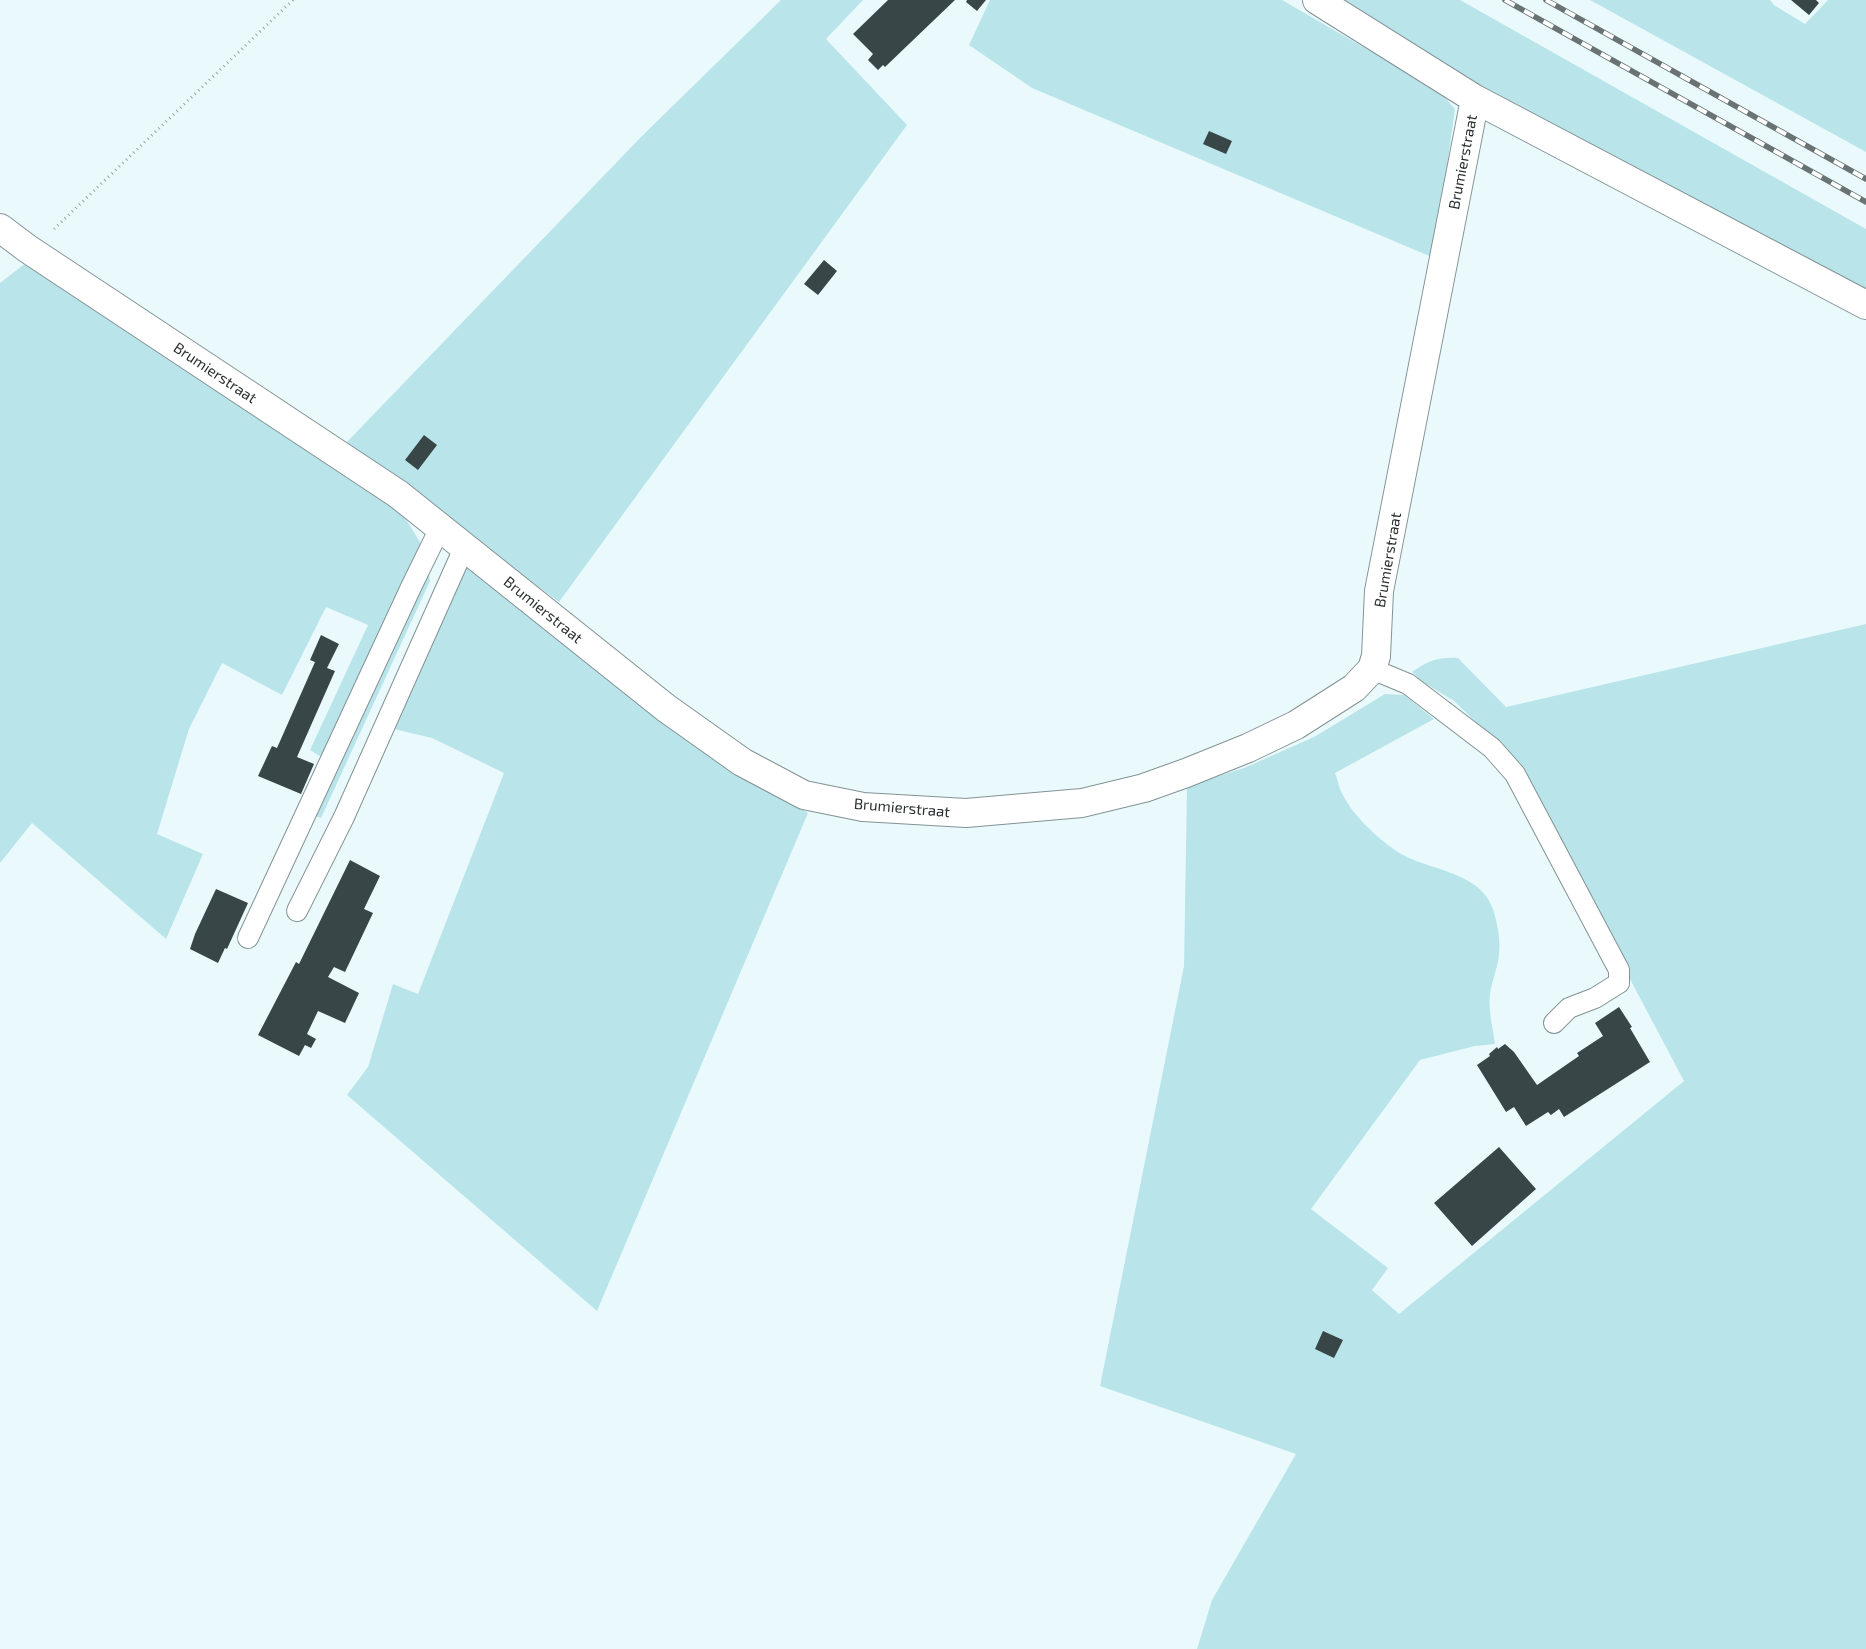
<!DOCTYPE html>
<html>
<head>
<meta charset="utf-8">
<style>
  body { margin:0 }
  canvas { display:block; background:#eafafc }
</style>
</head>
<body>
<canvas width="1866" height="1649"></canvas>
<script>
const c = document.querySelector('canvas').getContext('2d');
c.lineJoin = 'round';
function fillPath(path, color) { c.fillStyle = color; c.fill(path, 'evenodd'); }
function strokePath(path, color, width, dash) { c.strokeStyle = color; c.lineWidth = width; c.lineCap = dash ? 'butt' : 'round'; c.setLineDash(dash || []); c.stroke(path); }
function drawText(font, color, halo, rows, align = 'center') {
  c.font = font + ' "Exo 2",sans-serif'; c.lineWidth = 5; c.setLineDash([]); c.textBaseline = 'middle'; c.strokeStyle = halo; c.fillStyle = color; for (const [text, x, y, turn = 0] of rows) {
    c.save(); c.translate(x, y); c.rotate((+turn || 0) * Math.PI / 180); c.textAlign = isNaN(turn) ? turn : align; if (halo) c.strokeText(text, 0, 0); c.fillText(text, 0, 0); c.restore();
  }
}
const green = new Path2D(`
  M781,0H863L826,39L907,125L559,602L344,445L642,136Z
  M990,0H1282L1439,91L1455,109L1434,258L1032,88L969,45Z
  M1341,0H1460L1866,229V294L1616,163L1452,69Z
  M1590,0H1770L1774,5L1805,24L1828,0H1866V152Z
  M31,259L400,510L425,550L430,581L321,818L299,810L323,758L310,750L368,625L326,607L282,695L222,663L189,729L157,834L203,854L166,939L32,823L0,863V283Z
  M469,563L730,765L808,813L597,1311L347,1095L368,1067L393,984L418,994L504,773L432,738L394,729L452,580Z
  M1866,624V1649H1197L1212,1600L1296,1454L1100,1386L1184,966L1187,786L1244,768L1314,737L1385,694L1404,695L1434,719L1335,773C1338,780 1339,789 1343,795C1352,814 1377,838 1395,850C1424,871 1479,869 1493,909C1497,922 1501,940 1499,954C1498,967 1492,981 1490,994C1488,1010 1493,1028 1495,1044L1475,1046L1420,1060L1311,1209L1388,1268L1372,1290L1399,1314L1684,1081L1622,964L1483,729L1454,701L1423,682L1412,672C1428,661 1438,657 1458,658L1506,707Z`);
const building = new Path2D(`
  M888,0H955L885,67L883,65L878,70L868,60L873,54L853,34Z
  M967,0H986L977,11L966,2Z
  M1791,0H1816L1819,3L1809,15Z
  M1209,131L1232,141L1226,154L1203,144Z
  M824,260L837,271L818,295L804,284Z
  M424,435L437,445L418,470L405,460Z
  M321,635L339,644L327,668L335,671L297,757L314,764L301,794L258,776L272,746L277,748L315,662L310,660Z
  M350,860L380,876L364,909L373,913L345,972L334,967L328,977L359,993L345,1023L318,1011L307,1034L316,1039L311,1048L305,1045L299,1056L258,1035L296,962L299,964Z
  M216,889L248,903L227,949L225,948L218,963L190,949L195,934Z
  M1619,1007L1632,1027L1630,1028L1650,1062L1564,1117L1559,1109L1551,1115L1548,1112L1526,1126L1514,1107L1506,1112L1477,1065L1490,1056L1489,1054L1497,1047L1498,1049L1505,1044L1514,1052L1537,1085L1579,1056L1577,1053L1603,1036L1595,1023Z
  M1499,1147L1536,1189L1472,1246L1434,1203Z
  M1323,1331L1343,1340L1334,1358L1315,1349Z`);
const path = new Path2D(`
  M54,229L293,0`);
const lane = new Path2D(`
  M1372,669L1408,684L1492,748L1515,774L1619,970V983L1595,998L1569,1008L1554,1023
  M297,911L344,817L464,548
  M248,938L412,585L440,528`);
const street = new Path2D(`
  M1317,0L1475,99L1866,305
  M0,228L28,249L398,494L666,708L742,762L804,795L863,807L966,813L1082,803L1144,788L1186,773L1248,748L1296,725L1354,688L1372,669L1376,656L1379,591L1475,99`);
const rail = new Path2D(`
  M1505,0L1866,202
  M1546,0L1866,179`);
const streetNames = [
  ["Brumierstraat",1463,162,-79],
  ["Brumierstraat",215,373,34],
  ["Brumierstraat",1388,560,-80],
  ["Brumierstraat",543,610,39],
  ["Brumierstraat",902,808,5]
];
fillPath(green, '#b9e5ea');
fillPath(building, '#394647');
strokePath(lane, '#839294', 22);
strokePath(street, '#839294', 30);
strokePath(path, '#99a4a6', 3, [1, 4]);
strokePath(lane, '#fff', 20);
strokePath(street, '#fff', 28);
strokePath(rail, '#697373', 5.5);
strokePath(rail, '#fff', 4, [11]);
drawText('15px', '#292f2f', '#fff', streetNames);
</script>
</body>
</html>
